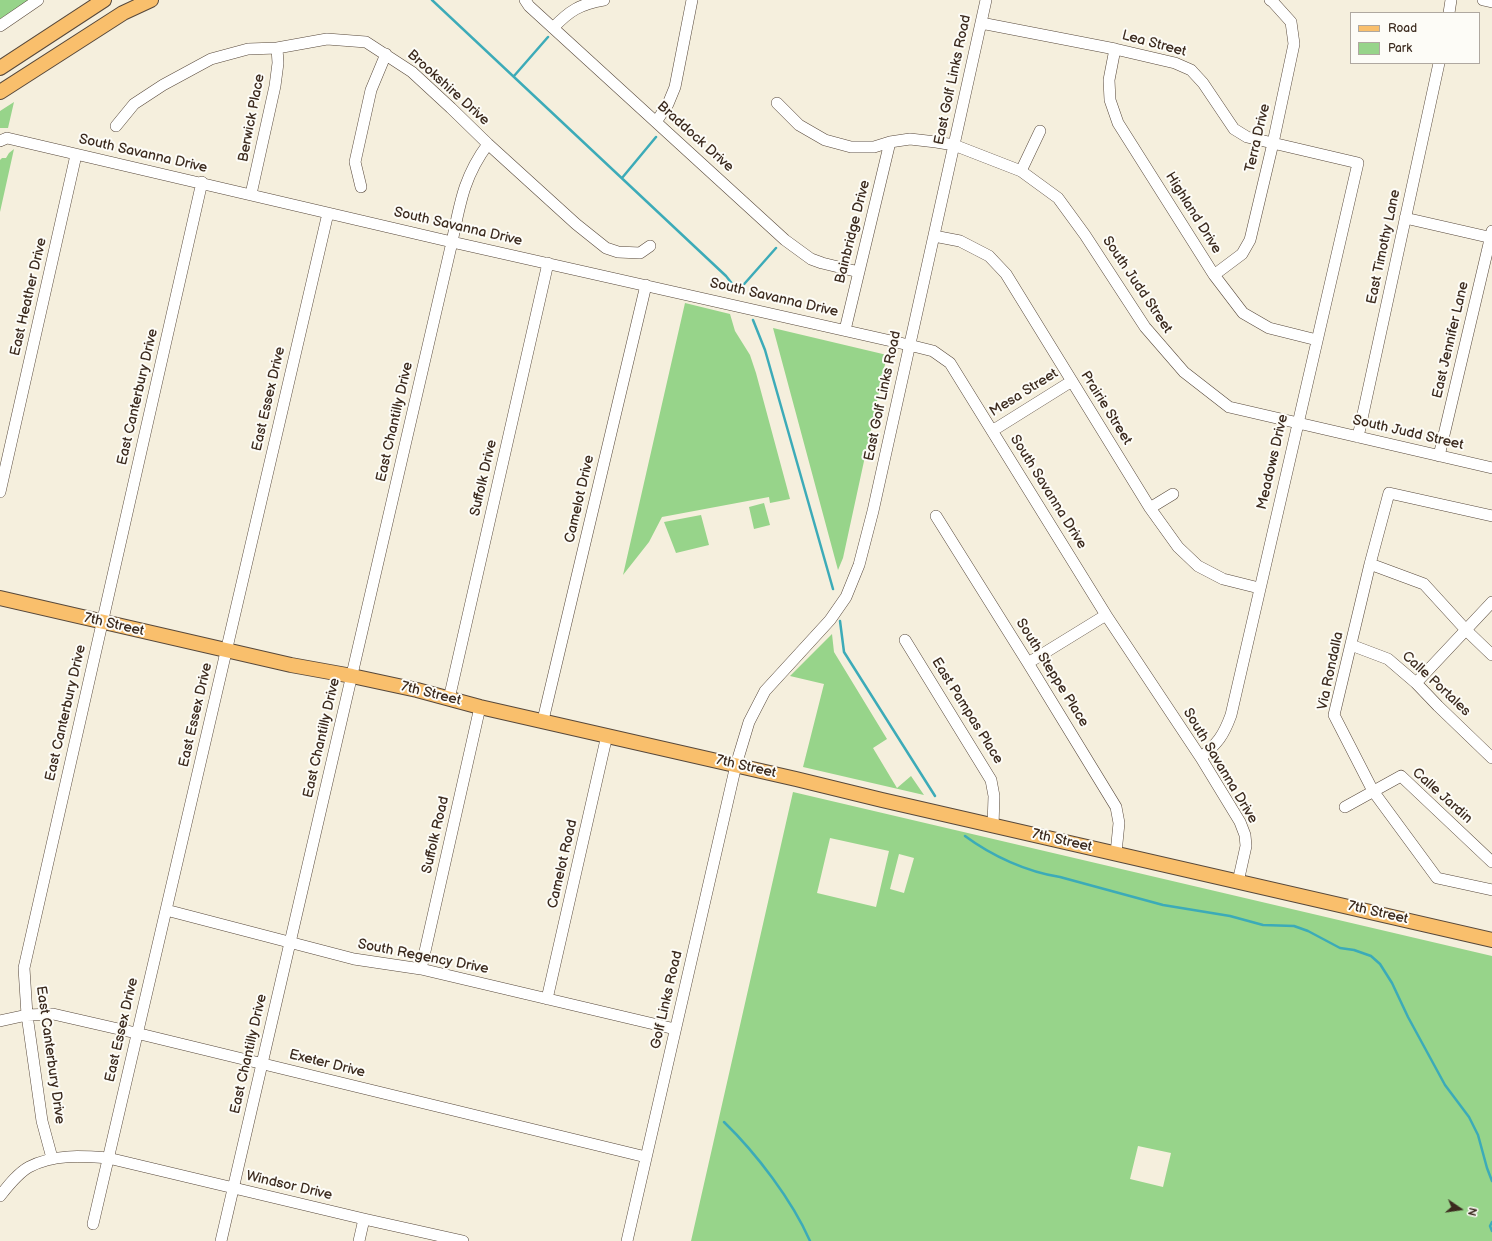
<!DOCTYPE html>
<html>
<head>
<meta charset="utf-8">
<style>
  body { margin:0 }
  #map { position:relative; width:1492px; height:1241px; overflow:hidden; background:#f5efdd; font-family:"Balsamiq Sans",sans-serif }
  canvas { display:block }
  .legend { position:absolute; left:1350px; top:12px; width:130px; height:52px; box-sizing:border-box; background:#fdfcf7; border:1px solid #afa8a0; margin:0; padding:5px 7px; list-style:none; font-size:12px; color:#3b2a1e }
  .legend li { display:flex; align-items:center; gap:8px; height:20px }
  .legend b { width:20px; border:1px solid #afa8a0 }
  .north { position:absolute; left:1440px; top:1189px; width:40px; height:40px; -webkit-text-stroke:3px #fdfcf7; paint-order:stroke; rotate:103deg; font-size:11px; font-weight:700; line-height:16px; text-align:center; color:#3b2a1e }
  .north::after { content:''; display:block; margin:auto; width:14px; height:18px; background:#3b2a1e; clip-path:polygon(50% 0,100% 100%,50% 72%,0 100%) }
</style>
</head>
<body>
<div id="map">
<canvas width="1492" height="1241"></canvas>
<ul class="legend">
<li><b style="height:5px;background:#f9bf6c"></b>Road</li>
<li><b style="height:11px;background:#97d48a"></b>Park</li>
</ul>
<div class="north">N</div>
</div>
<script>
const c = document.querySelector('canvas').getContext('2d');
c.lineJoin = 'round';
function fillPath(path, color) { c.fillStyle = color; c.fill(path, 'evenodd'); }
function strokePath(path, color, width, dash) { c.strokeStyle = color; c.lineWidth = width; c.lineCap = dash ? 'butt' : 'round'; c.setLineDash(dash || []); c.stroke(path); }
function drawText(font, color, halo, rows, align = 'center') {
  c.font = font + ' "Balsamiq Sans",sans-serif'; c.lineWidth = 4; c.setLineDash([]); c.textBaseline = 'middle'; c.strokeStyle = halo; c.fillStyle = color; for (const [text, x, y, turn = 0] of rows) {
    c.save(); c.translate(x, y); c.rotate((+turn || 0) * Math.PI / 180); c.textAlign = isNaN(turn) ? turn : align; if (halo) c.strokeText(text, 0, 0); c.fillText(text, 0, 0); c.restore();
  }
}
const green = new Path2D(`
  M0,0H29L0,19Z
  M14,102L8,128H0V111Z
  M14,149L0,212V160L2,158H6L9,153Z
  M685,303L730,314L735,331L750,355L756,373L790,499L770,503L769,497L662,517L649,542L623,575Z
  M773,328L887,355L843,558L838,570Z
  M764,503L770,525L754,529L749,507Z
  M701,515L709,545L676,553L664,522Z
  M832,634L834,652L887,739L873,748L897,788L911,776L924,795L803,767L824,684L790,676Z
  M793,792L1492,956V1241H691ZM830,838L889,851L876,907L817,893ZM899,854L914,858L904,893L890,889ZM1138,1146L1171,1153L1163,1187L1130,1179Z`);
const stream = new Path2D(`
  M432,0L726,276L738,291L776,248
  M514,76L548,37
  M622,178L656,137
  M753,320L765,350L833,589
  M840,621L844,652L935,796
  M965,836C992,856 1027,872 1060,877L1163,905L1230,916L1263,925L1294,926L1308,931L1340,948L1354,950L1371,956L1380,964L1392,983L1408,1017L1445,1085L1469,1117L1478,1135L1487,1168L1492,1181
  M724,1122C756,1153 792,1200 810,1241
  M1492,1222L1490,1226L1492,1231`);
const minor = new Path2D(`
  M525,0L529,6L785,240L811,259L822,263L859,272
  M1483,0L1492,2
  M1449,13L1451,0
  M981,23L1115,49L1175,63L1191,70L1203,83L1234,129L1247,137L1358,163L1231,715C1223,737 1218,742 1201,758
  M0,26L38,0
  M553,28C569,11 580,4 604,0
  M1115,49L1109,80L1110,100L1118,123L1214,275L1243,313L1269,328L1317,340
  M777,103L799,125L825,140L851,147H874L890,142L910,139L936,142L954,145L1021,171L1058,198L1085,235L1145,327L1184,372L1229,407L1492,468
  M656,122L668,104L675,87L692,0
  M116,126L134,104L163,85L211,59L248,49L277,48L327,39L366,42L412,72L451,108L488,144L576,224L606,248L618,252L640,253L650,246
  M0,141L7,138L452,242L909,345L933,351L950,363L1106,615L1201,758L1240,822L1245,835L1246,846L1238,882
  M1021,171L1040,131
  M361,187L355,162L371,90L386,54
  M251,194L275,86L278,63L277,48
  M1405,218L1492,238
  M934,236L960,241L989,256L1006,274L1150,508L1178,547L1198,566L1223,579L1259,588
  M1214,275L1242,254L1250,240L1273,143L1294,44L1291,22L1273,2L1270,0
  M845,330L890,142
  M992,431L1072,381
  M1358,437L1439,63
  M1439,456L1492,231
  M0,492L76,155
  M1150,508L1173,494
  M936,516L1028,663L1116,807L1119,823L1116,853
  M1492,516L1389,493L1370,564L1334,715L1373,791L1437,878L1492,890
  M1370,564L1424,584L1466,630L1492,655
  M905,640L991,780L994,796L993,826
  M1351,645L1388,659L1416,683L1438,706L1492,758
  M1028,663L1106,615
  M1416,683L1492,602
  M449,699L548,263
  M543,720L646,285
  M1345,807L1401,776L1492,862
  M166,910L354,959L421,969L675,1029
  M421,969L480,707
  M547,999L607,735
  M0,1021L27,1015L53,1014L136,1033L646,1157
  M52,1158L42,1121L27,1015L24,968L202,182
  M0,1196C8,1186 18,1173 29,1167C54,1154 81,1156 108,1158L364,1219L463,1241
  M93,1224L328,213
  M221,1241L452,242C460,203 464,176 488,144
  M359,1241L364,1219
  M627,1241L736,765L749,722L765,691L830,620L846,597L859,565L873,511L986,0`);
const major = new Path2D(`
  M0,68L104,0
  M0,92L123,13L151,0
  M0,598L291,665L352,676L417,690L480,707L796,779L882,800L1492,940`);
const streetNames = [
  ["Lea Street",1154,44,15],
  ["East Golf Links Road",953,80,-78],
  ["Brookshire Drive",448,88,42],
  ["Berwick Place",252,118,-79],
  ["Braddock Drive",695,137,42],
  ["Terra Drive",1258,138,-77],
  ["South Savanna Drive",143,154,13],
  ["Highland Drive",1193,213,58],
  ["South Savanna Drive",458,227,13],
  ["Bainbridge Drive",853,232,-76],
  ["East Timothy Lane",1384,247,-78],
  ["South Judd Street",1137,285,56],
  ["East Heather Drive",29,297,-77],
  ["South Savanna Drive",774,298,13],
  ["East Jennifer Lane",1451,340,-77],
  ["Mesa Street",1024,393,-32],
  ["East Golf Links Road",883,396,-78],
  ["East Canterbury Drive",138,397,-77],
  ["East Essex Drive",269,399,-77],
  ["Prairie Street",1106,408,58],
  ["East Chantilly Drive",395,422,-77],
  ["South Judd Street",1408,433,13],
  ["Meadows Drive",1273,462,-77],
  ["Suffolk Drive",484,478,-77],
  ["South Savanna Drive",1048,492,58],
  ["Camelot Drive",580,499,-77],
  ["7th Street",114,625,13],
  ["Via Rondalla",1331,671,-78],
  ["South Steppe Place",1052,673,58],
  ["Calle Portales",1436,684,43],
  ["7th Street",431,694,14],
  ["East Pampas Place",967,711,58],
  ["East Canterbury Drive",66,713,-77],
  ["East Essex Drive",196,715,-77],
  ["East Chantilly Drive",322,738,-77],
  ["South Savanna Drive",1220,766,59],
  ["7th Street",746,767,13],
  ["Calle Jardin",1442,796,42],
  ["Suffolk Road",436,835,-77],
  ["7th Street",1062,841,13],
  ["Camelot Road",563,864,-77],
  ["7th Street",1378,913,13],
  ["South Regency Drive",423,957,11],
  ["Golf Links Road",667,1000,-77],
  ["East Essex Drive",122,1030,-77],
  ["East Chantilly Drive",249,1054,-77],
  ["East Canterbury Drive",50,1055,82],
  ["Exeter Drive",327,1064,14],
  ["Windsor Drive",289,1186,13]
];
fillPath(green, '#97d48a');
strokePath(stream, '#3cabb8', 2.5);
strokePath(minor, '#57483b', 12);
strokePath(major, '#57483b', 16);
strokePath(minor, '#fff', 11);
strokePath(major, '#f9bf6c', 14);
drawText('14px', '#3b2a1e', '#fdfcf7', streetNames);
</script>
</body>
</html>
